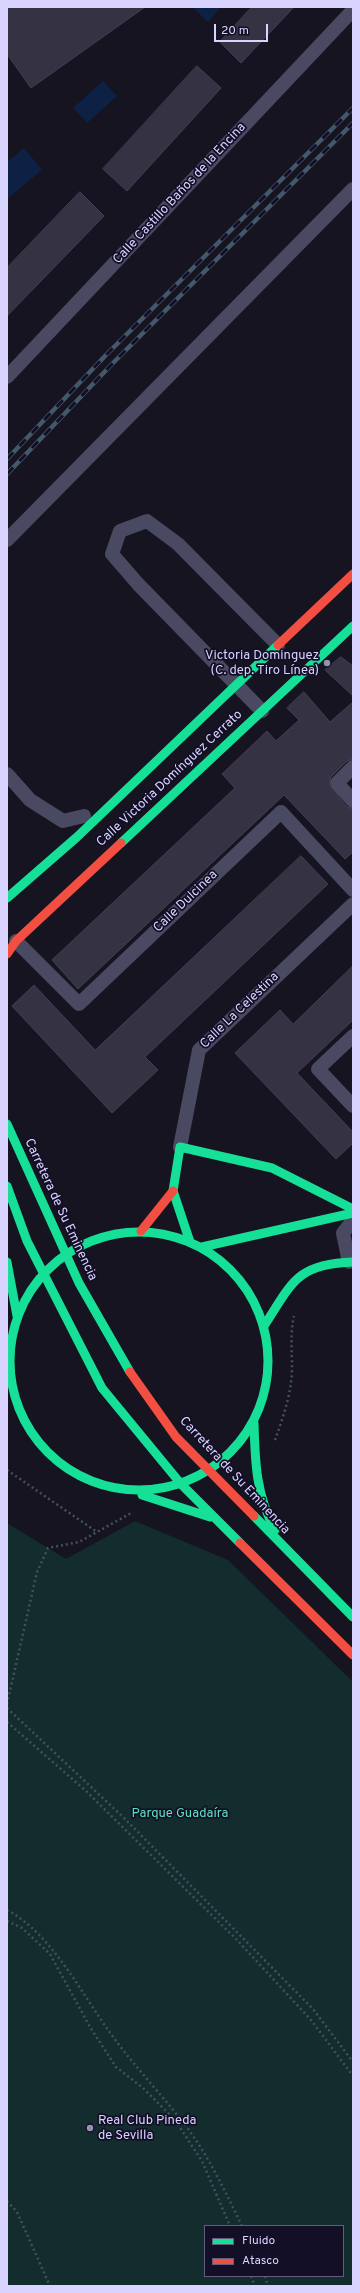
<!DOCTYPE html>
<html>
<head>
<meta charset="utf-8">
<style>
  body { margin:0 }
  #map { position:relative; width:360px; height:2293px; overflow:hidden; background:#161421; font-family:Overpass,sans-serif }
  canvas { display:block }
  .frame { position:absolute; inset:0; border:8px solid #d9d4ff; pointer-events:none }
  .legend { position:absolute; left:204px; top:2225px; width:140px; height:52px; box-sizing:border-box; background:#130f26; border:1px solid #625e7d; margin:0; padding:5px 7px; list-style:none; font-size:12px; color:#d9d4ff }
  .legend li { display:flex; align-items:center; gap:8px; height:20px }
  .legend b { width:20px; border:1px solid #625e7d }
  .scale { position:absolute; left:214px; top:24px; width:54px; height:18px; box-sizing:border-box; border:2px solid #d9d4ff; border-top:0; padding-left:5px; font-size:12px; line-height:14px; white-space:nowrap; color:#d9d4ff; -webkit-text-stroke:3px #130f26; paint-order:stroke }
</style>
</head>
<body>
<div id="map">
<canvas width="360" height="2293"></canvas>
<div class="frame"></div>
<ul class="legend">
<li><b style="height:5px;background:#16e098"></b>Fluido</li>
<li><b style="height:5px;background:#f24e42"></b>Atasco</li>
</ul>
<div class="scale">20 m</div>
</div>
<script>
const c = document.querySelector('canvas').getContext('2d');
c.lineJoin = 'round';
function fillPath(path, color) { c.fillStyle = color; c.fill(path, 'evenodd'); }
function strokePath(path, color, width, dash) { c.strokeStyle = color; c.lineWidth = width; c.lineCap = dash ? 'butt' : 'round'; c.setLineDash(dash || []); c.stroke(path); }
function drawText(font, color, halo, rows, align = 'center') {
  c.font = font + ' Overpass,sans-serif'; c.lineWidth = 3.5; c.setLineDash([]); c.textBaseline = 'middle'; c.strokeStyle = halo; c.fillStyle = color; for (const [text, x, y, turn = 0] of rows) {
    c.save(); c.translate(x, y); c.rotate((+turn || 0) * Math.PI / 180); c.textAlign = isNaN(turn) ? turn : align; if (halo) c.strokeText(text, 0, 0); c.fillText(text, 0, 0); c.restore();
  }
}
const green = new Path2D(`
  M135,1521L228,1560L353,1682V2286H7V1523L66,1559ZM205,2226H343V2276H205Z`);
const water = new Path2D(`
  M196,7H221L208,22L194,8Z
  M103,81L117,96L87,123L73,108Z
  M24,148L42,170L7,199V162Z`);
const building = new Path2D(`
  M7,7H145L31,88L7,54Z
  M252,7H294L241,63L220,42Z
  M197,66L221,88L127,191L103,169Z
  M80,192L104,216L7,316V268Z
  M341,657L353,666V696L325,670Z
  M304,692L330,722L353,702V759L347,761L331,777L329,784L347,807L353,809V852L345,859L284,795L78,989L52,960L235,788L222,774L267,731L276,741L299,720L287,708Z
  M301,856L328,884L145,1057L158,1070L112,1113L12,1006L34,985L95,1050Z
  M353,966V1020L297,1073L353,1132V1143L336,1159L235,1053L280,1010L293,1024Z`);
const path = new Path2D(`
  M275,1440C283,1418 292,1392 292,1368C292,1350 290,1334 294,1316
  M7,1470L97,1532
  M7,1704L37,1572L48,1548L79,1542L133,1512
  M7,1708L123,1817L313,2009L353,2062
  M7,1722L86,1791L237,1940L311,2020L353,2076
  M7,1910C52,1934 81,1993 111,2034C134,2066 162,2095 186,2126C209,2157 225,2191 242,2226
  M7,1921L22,1928L50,1954L90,2027L116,2067L143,2088L175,2120L202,2161L230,2226
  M7,2201L17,2212L50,2286
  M251,2276L255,2286
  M265,2276L268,2286`);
const street = new Path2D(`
  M7,377L353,10
  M7,540L353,189
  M262,711L138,584L112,554L120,531L147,521L178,544L278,645
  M353,767L337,783L353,801
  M7,774L30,800L63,821L84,816
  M16,941L79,1004L281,812L353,890
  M353,1036L318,1069L353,1106
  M180,1147L199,1050L353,904
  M349,1262L343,1233L353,1220`);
const fast = new Path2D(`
  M121,843L353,626
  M7,898L77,837L278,645
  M7,1124L79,1283L130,1372
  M7,1186L27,1241L102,1388L181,1484L240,1543
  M10 1361a129 129 0 1 1 258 0a129 129 0 1 1-258 0Z
  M190,1242L173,1191L180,1147L272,1168L353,1209
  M202,1247L353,1213
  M7,1262L17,1316
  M264,1326C292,1283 296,1264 353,1262
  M7,1369L10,1373
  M254,1423C255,1462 256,1495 275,1530
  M142,1495L210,1517
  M254,1516L353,1617`);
const jam = new Path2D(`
  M278,645L353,574
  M7,954L16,941L121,843
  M141,1231L173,1191
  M130,1372L176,1437L254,1516
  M240,1543L353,1655`);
const rail = new Path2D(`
  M7,459L105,356L353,108
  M7,474L113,363L353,123`);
const markers = [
  [327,663,4,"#9591b1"],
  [90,2128,4,"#9591b1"]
];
const streetNames = [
  ["Calle Castillo Baños de la Encina",180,194,-47],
  ["Calle Victoria Domínguez Cerrato",170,779,-43],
  ["Calle Dulcinea",186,902,-44],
  ["Calle La Celestina",240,1011,-44],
  ["Carretera de Su Eminencia",60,1210,65],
  ["Carretera de Su Eminencia",234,1476,47]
];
const poiNames = [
  ["Victoria Dominguez",319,656],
  ["(C. dep. Tiro Línea)",319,671],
  ["Real Club Pineda",98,2121,"left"],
  ["de Sevilla",98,2136,"left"]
];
const parkNames = [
  ["Parque Guadaíra",180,1814]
];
fillPath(green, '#132c2d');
fillPath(water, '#0d2144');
fillPath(building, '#343243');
strokePath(building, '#433f54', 1);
strokePath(path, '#44505f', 2.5, [2, 3]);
strokePath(street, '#4a4962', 14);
strokePath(fast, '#16e098', 9);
strokePath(jam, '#f24e42', 9);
strokePath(rail, '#43596b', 4.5);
strokePath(rail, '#130f26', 3, [9]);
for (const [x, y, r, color] of markers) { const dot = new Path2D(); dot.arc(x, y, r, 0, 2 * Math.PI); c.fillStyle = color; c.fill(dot); strokePath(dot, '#130f26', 1.5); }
drawText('13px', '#d9d4ff', '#130f26', streetNames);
drawText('13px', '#d9d4ff', '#130f26', poiNames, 'right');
drawText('13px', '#5fe0c0', '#130f26', parkNames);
</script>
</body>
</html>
